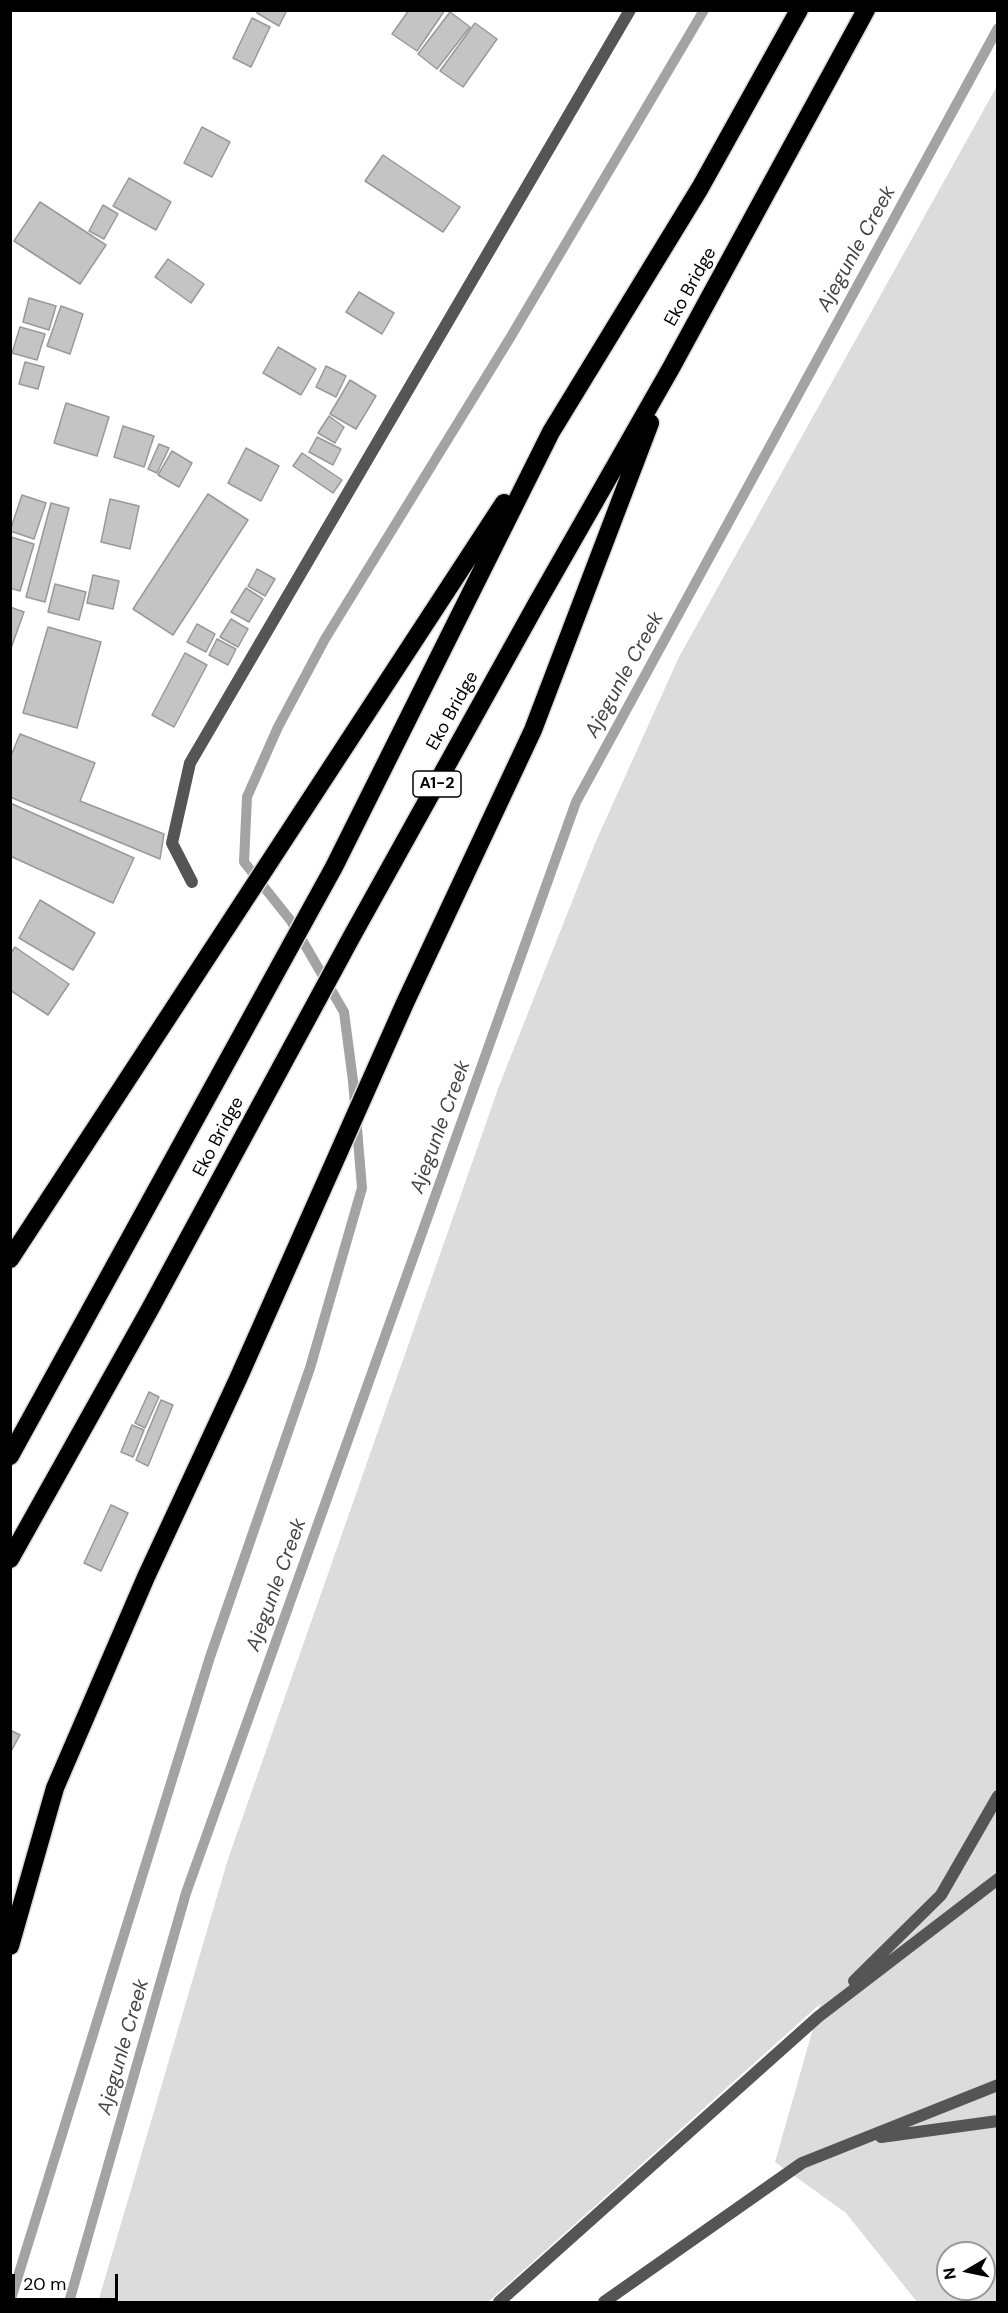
<!DOCTYPE html>
<html>
<head>
<meta charset="utf-8">
<style>
  body { margin:0 }
  #map { position:relative; width:1008px; height:2313px; overflow:hidden; background:#fff; font-family:"DM Sans",sans-serif }
  canvas { display:block }
  .frame { position:absolute; inset:0; border:12px solid #000; pointer-events:none }
  .north { position:absolute; left:936px; top:2241px; width:60px; height:60px; box-sizing:border-box; background:#fff; border:2px solid #999; border-radius:50%; rotate:261deg; font-size:16px; font-weight:700; line-height:24px; text-align:center; color:#000 }
  .north::after { content:''; display:block; margin:auto; width:21px; height:27px; background:#000; clip-path:polygon(50% 0,100% 100%,50% 72%,0 100%) }
  .scale { position:absolute; left:12px; top:2274px; width:106px; height:27px; box-sizing:border-box; border:3px solid #000; border-top:0; padding-left:8px; font-size:18px; line-height:21px; white-space:nowrap; color:#000; -webkit-text-stroke:4px #fff; paint-order:stroke }
</style>
</head>
<body>
<div id="map">
<canvas width="1008" height="2313"></canvas>
<div class="frame"></div>
<div class="north">N</div>
<div class="scale">20 m</div>
</div>
<script>
const c = document.querySelector('canvas').getContext('2d');
c.lineJoin = 'round';
function fillPath(path, color) { c.fillStyle = color; c.fill(path, 'evenodd'); }
function strokePath(path, color, width, dash) { c.strokeStyle = color; c.lineWidth = width; c.lineCap = dash ? 'butt' : 'round'; c.setLineDash(dash || []); c.stroke(path); }
function drawText(font, color, halo, rows, align = 'center') {
  c.font = font + ' "DM Sans",sans-serif'; c.lineWidth = 5; c.setLineDash([]); c.textBaseline = 'middle'; c.strokeStyle = halo; c.fillStyle = color; for (const [text, x, y, turn = 0] of rows) {
    c.save(); c.translate(x, y); c.rotate((+turn || 0) * Math.PI / 180); c.textAlign = isNaN(turn) ? turn : align; if (halo) c.strokeText(text, 0, 0); c.fillText(text, 0, 0); c.restore();
  }
}
const green = new Path2D(`
  M997,86V2302H917L846,2213L775,2162L820,2004L488,2302H98L228,1859L499,1086L596,841L679,657ZM948,2253H984V2289H948Z`);
const stream = new Path2D(`
  M10,2302L210,1657L310,1368L362,1188L353,1081L344,1012L291,921L244,862L247,797L278,727L325,639L510,338L704,10
  M69,2302L186,1893L576,802L998,28`);
const building = new Path2D(`
  M258,10H287L279,26L257,13Z
  M409,10H445L417,51L392,34Z
  M450,12L470,27L437,69L418,54Z
  M252,18L270,27L251,67L233,58Z
  M475,23L497,39L463,87L440,71Z
  M202,127L230,142L212,177L184,163Z
  M383,155L460,207L443,232L365,181Z
  M129,178L171,202L156,230L113,206Z
  M40,202L106,245L80,284L14,241Z
  M103,205L118,214L104,239L89,231Z
  M168,259L204,284L191,303L155,277Z
  M359,292L394,313L382,334L346,312Z
  M29,298L56,306L49,330L23,322Z
  M61,306L83,314L70,354L47,346Z
  M20,327L45,334L37,360L12,353Z
  M278,347L316,369L301,395L263,373Z
  M25,362L44,367L38,389L19,384Z
  M326,366L346,376L336,397L316,387Z
  M350,380L376,396L356,429L330,414Z
  M66,403L109,417L97,456L54,443Z
  M329,416L344,427L335,443L318,433Z
  M123,426L154,436L144,467L114,457Z
  M317,437L341,449L333,465L309,452Z
  M159,444L169,448L157,473L148,469Z
  M246,448L279,466L261,501L228,483Z
  M172,451L192,463L179,487L158,475Z
  M302,453L342,480L333,493L293,466Z
  M208,494L248,520L173,635L133,609Z
  M22,495L46,503L34,539L10,531Z
  M110,499L139,506L130,549L101,542Z
  M51,503L69,508L45,602L26,597Z
  M11,537L34,544L20,591L10,588Z
  M257,569L275,579L265,596L248,586Z
  M93,575L119,581L113,609L87,603Z
  M55,584L86,592L79,620L48,612Z
  M246,588L263,599L249,622L231,612Z
  M10,607L24,612L10,651Z
  M231,619L248,629L238,647L220,637Z
  M197,624L215,634L206,652L187,642Z
  M48,627L101,642L77,728L23,713Z
  M217,639L236,649L228,665L209,655Z
  M185,653L207,665L174,727L152,715Z
  M20,734L95,763L80,801L164,834L160,859L10,797V758Z
  M10,803L134,858L113,903L10,856Z
  M40,900L95,933L73,970L19,938Z
  M15,947L69,984L48,1015L10,990V954Z
  M149,1392L159,1397L145,1428L135,1423Z
  M161,1400L173,1405L148,1466L136,1460Z
  M132,1425L144,1430L133,1457L121,1452Z
  M111,1505L128,1513L101,1571L84,1563Z
  M10,1730L20,1735L10,1753Z`);
const street = new Path2D(`
  M192,882L172,843L190,763L630,10
  M854,1981L941,1895L998,1796
  M881,2137L998,2121
  M499,2302L818,2017L998,1879
  M604,2302L802,2163L998,2085`);
const highway = new Path2D(`
  M10,1259L504,503
  M10,1456L334,867L551,432L700,188L799,10
  M10,1559L150,1309L352,936L537,603L671,368L866,10
  M10,1946L55,1788L146,1577L238,1379L405,1003L533,730L650,423`);
const shields = [
  [437,784,48]
];
const shieldNames = [
  ["A1-2",437,784]
];
const streetNames = [
  ["Eko Bridge",691,287,-61],
  ["Eko Bridge",453,711,-61],
  ["Eko Bridge",219,1137,-62]
];
const waterNames = [
  ["Ajegunle Creek",857,249,-61],
  ["Ajegunle Creek",625,675,-61],
  ["Ajegunle Creek",441,1127,-70],
  ["Ajegunle Creek",277,1585,-70],
  ["Ajegunle Creek",124,2047,-74]
];
fillPath(green, '#dcdcdc');
strokePath(stream, '#a3a3a3', 10);
fillPath(building, '#c4c4c4');
strokePath(building, '#999', 1.5);
strokePath(highway, '#dbdbdb', 21);
strokePath(street, '#555', 12);
strokePath(highway, '#000', 18);
for (const [x, y, w] of shields) { const box = new Path2D(); box.roundRect(x - w / 2, y - 13, w, 26, 4.5); c.fillStyle = '#fff'; c.fill(box); strokePath(box, '#000', 1.5); }
drawText('bold 16px', '#000', null, shieldNames);
drawText('18px', '#000', '#fff', streetNames);
drawText('italic 20px', '#444', '#fff', waterNames);
</script>
</body>
</html>
